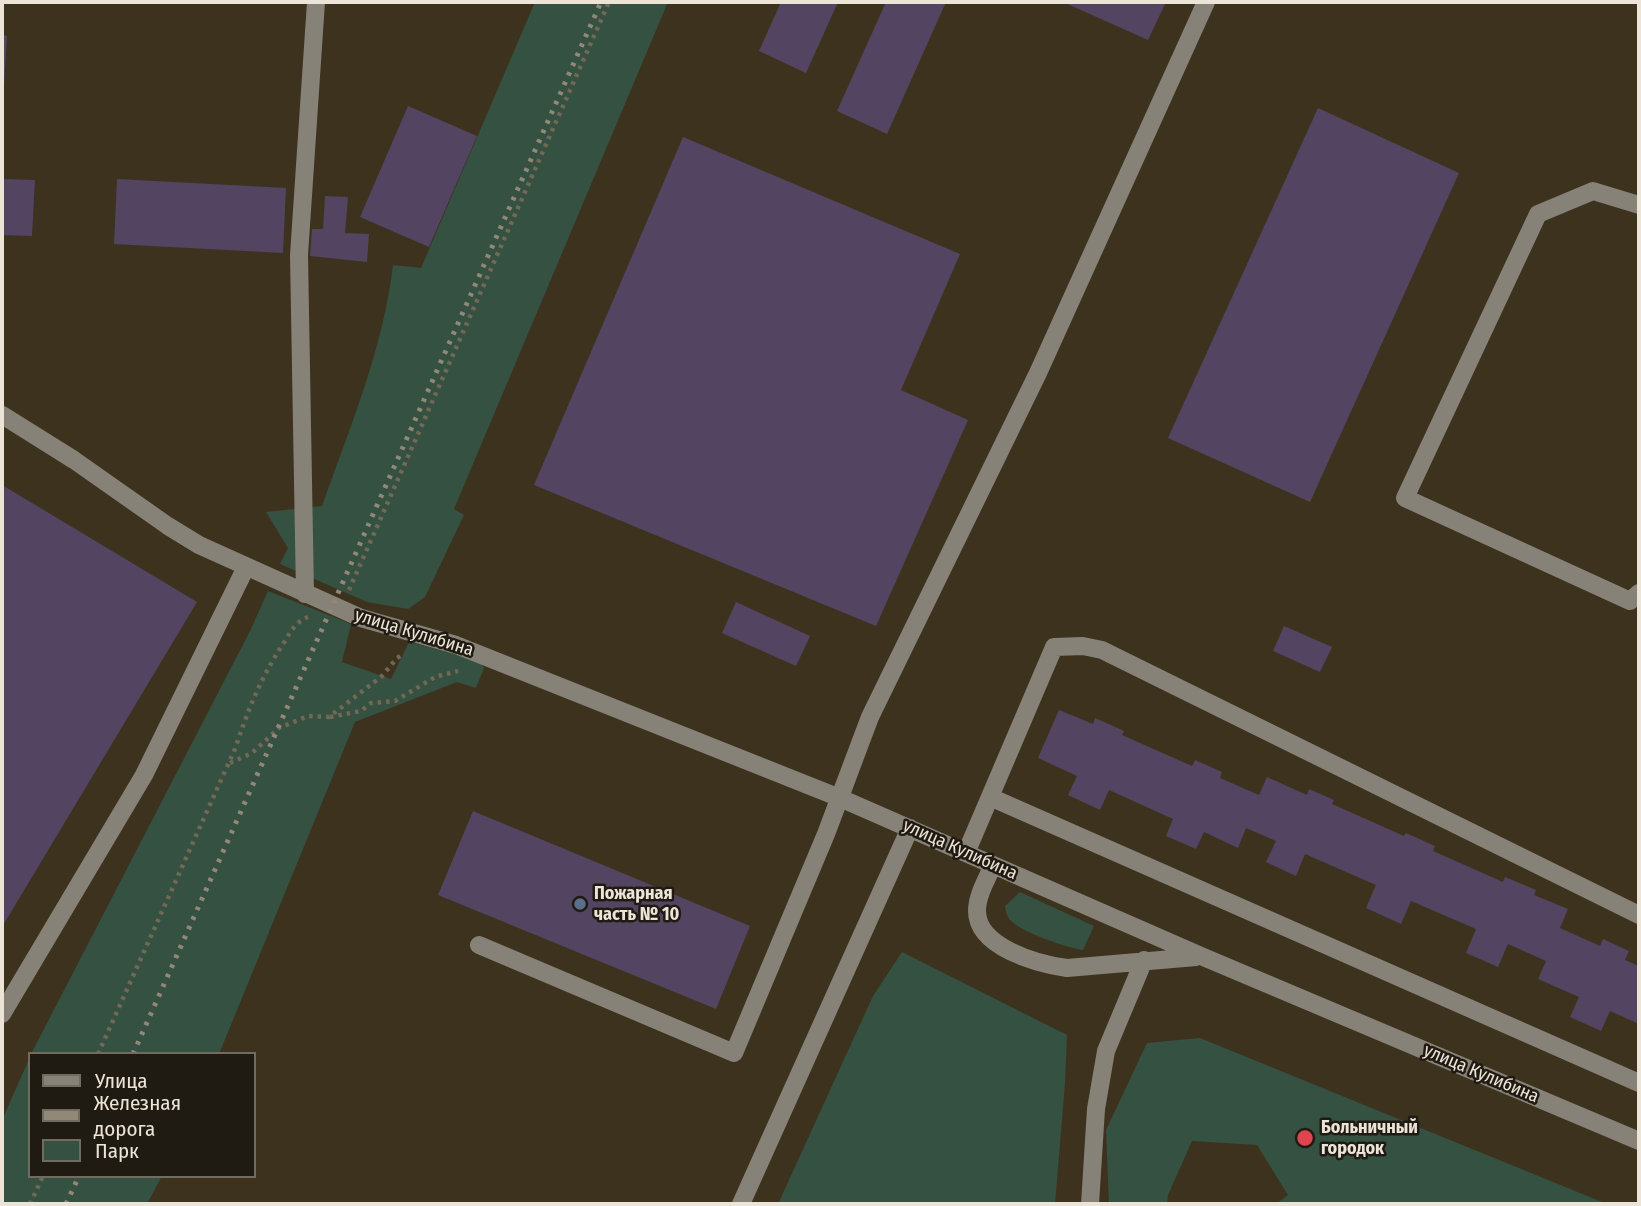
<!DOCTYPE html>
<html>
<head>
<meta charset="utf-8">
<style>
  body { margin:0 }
  #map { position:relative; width:1641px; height:1206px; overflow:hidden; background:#3d321e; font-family:"Fira Sans Condensed",sans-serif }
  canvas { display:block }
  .frame { position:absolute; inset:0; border:4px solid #ebe4d7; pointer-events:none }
  .legend { position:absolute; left:28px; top:1052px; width:228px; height:126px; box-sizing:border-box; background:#201b12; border:2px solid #716b61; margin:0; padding:9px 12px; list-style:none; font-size:21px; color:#ebe4d7 }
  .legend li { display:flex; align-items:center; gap:14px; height:35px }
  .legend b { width:35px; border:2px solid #716b61 }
</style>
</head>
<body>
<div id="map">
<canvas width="1641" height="1206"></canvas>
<div class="frame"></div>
<ul class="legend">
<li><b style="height:9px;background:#878278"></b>Улица</li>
<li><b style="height:9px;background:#918877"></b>Железная дорога</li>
<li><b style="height:19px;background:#355141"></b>Парк</li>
</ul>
</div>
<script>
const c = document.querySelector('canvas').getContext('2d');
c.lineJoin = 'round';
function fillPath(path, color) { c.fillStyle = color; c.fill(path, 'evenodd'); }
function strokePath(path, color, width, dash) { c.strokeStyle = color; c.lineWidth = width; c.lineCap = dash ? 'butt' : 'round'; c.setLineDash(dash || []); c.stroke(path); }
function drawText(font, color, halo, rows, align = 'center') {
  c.font = font + ' "Fira Sans Condensed",sans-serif'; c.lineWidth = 5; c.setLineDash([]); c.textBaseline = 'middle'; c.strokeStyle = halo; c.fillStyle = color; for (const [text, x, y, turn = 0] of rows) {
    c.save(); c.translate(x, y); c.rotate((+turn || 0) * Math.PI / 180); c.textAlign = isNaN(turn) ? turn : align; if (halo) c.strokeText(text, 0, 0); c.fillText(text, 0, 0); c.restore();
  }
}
const green = new Path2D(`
  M535,2H668L454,509L464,515L425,597L408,609L367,602L280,564L288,548L266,512L322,506C350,427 383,349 393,265L421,268Z
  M268,591L351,624L342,662L391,679L409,642L479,660L484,668L476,688L457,682L355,722L219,1054H31L250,631Z
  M1020,892L1094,926L1083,950C1068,948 1015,931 1008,917C1006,914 1006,910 1005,906Z
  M902,952L1067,1035L1065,1083L1055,1204H778L873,996Z
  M1200,1038L1607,1204H1276L1288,1195L1257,1145L1192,1141L1168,1195L1167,1204H1109L1106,1130L1147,1043Z
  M30,1057V1176H162L147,1204H2V1120Z`);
const building = new Path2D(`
  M781,2H838L806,73L759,51Z
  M886,2H946L887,134L837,111Z
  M1063,2H1166L1148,40Z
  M2,35L7,36L4,85H2Z
  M408,106L477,136L429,247L360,217Z
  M1318,108L1459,173L1310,502L1168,438Z
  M683,137L960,254L901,390L968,420L876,626L534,485Z
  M2,179L35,180L32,236L2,235Z
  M117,179L286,188L283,253L114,244Z
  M325,196L348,197L345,233L369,234L367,262L310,256L312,229H323Z
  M2,485L197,602L2,927Z
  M736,602L810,636L796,666L722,633Z
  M1284,626L1332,647L1320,672L1273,651Z
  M1059,710L1093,724L1095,718L1124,731L1122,735L1192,766L1195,760L1222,772L1220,778L1259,795L1267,777L1307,795L1309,789L1334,800L1332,804L1404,836L1406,833L1435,846L1433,851L1503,882L1505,877L1536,890L1534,895L1568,909L1560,928L1600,946L1603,939L1629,951L1625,960L1639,966V1024L1610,1011L1601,1031L1570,1017L1579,997L1538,979L1546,961L1508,944L1498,967L1466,953L1476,929L1411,901L1401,924L1366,908L1376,885L1305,854L1296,876L1266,862L1276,841L1246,828L1238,848L1204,832L1196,849L1166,836L1173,819L1109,790L1100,810L1068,795L1077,776L1038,758Z
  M473,811L750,926L716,1009L438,895Z`);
const path = new Path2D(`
  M349,590L609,2
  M330,717L361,711L371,703L395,701L435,677L458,671
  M230,763L252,753L279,728L308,716L329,717L382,676L397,658L404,654
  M98,1054L235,749C248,710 260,679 283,644C290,633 295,622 308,617
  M30,1204L43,1176`);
const minor = new Path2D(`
  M1639,205L1593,191L1538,214L1405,498L1630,601L1639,593
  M2,415L74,460L168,526L199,545L361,618L456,645L840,798L1201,956L1639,1141
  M305,594L299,255L316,2
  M990,797L1639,1083
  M966,853L1054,647L1083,646L1102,650L1639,915
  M993,865C987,879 977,895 977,911C977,947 1037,964 1067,968L1196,957
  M479,945L734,1053L826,834L870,717L1038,373L1206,2
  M2,1014L144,775L246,567
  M741,1204L910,828
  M1090,1204L1096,1109L1106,1051L1144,960`);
const rail = new Path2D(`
  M133,1054L601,2
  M66,1204L79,1176`);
const markers = [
  [580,904,7,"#5c6f8a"],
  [1305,1138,9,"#e0444e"]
];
const streetNames = [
  ["улица Кулибина",414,633,17],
  ["улица Кулибина",960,850,24],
  ["улица Кулибина",1481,1074,23]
];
const poiNames = [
  ["Пожарная",594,894],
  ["часть № 10",594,915],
  ["Больничный",1321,1128],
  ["городок",1321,1149]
];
fillPath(green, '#355141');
fillPath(building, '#534561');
strokePath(path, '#716856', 4.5, [3.5, 5]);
strokePath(minor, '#878278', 18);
strokePath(rail, '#918877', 5, [3.5, 7]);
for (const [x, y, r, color] of markers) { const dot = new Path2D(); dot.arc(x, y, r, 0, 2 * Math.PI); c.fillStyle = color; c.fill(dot); strokePath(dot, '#201b12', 2.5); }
drawText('18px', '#ebe4d7', '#201b12', streetNames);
drawText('bold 18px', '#ebe4d7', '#201b12', poiNames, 'left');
</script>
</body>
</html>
